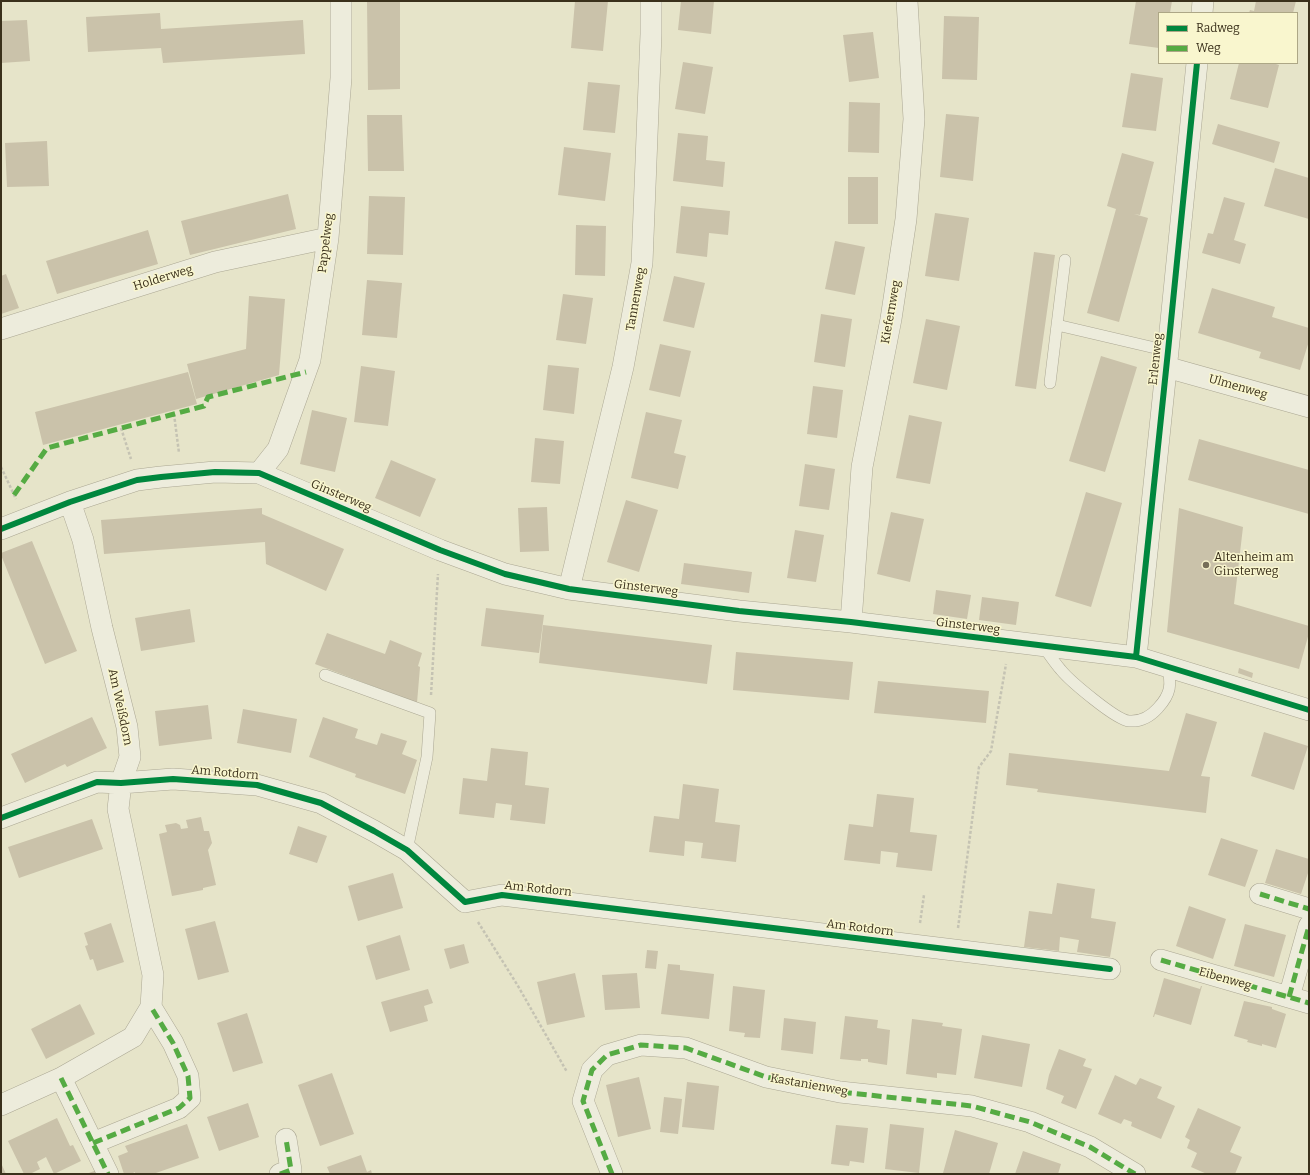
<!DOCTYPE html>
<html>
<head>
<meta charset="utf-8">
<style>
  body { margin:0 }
  #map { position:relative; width:1310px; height:1175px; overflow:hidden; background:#e6e4c9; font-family:Bitter,serif }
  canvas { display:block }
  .frame { position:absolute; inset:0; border:2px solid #3a301b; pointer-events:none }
  .legend { position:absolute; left:1158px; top:12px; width:140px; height:52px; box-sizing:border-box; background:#f9f6ce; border:1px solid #ada786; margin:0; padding:5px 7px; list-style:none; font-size:12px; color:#3a301b }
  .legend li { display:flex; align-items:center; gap:8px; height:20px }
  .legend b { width:20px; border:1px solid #ada786 }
</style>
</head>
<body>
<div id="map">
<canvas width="1310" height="1175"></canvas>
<div class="frame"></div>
<ul class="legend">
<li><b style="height:5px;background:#00873e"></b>Radweg</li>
<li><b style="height:5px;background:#55ab43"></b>Weg</li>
</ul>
</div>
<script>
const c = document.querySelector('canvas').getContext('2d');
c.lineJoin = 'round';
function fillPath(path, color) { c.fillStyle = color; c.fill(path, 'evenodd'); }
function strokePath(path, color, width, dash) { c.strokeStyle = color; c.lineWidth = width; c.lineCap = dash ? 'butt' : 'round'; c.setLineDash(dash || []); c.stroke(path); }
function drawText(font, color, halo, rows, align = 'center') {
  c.font = font + ' Bitter,serif'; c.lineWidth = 3; c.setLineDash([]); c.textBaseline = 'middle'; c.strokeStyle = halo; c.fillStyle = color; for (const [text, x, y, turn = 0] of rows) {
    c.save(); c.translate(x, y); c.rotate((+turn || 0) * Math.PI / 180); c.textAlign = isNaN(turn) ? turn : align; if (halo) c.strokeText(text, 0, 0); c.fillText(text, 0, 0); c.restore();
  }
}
const building = new Path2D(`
  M367,1H400V89L368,90Z
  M575,1H608L603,51L571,48Z
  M681,1H714L711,34L678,30Z
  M1136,1H1172L1170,13H1159V48L1129,44Z
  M1256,1H1296L1293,13H1249L1250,10L1254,11Z
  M160,13L161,29L303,20L305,54L163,63L161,48L88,52L86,17Z
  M944,16L979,17L977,80L942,79Z
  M27,20L30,61L1,63V21Z
  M873,32L879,78L849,82L843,35Z
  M683,62L713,67L705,114L675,109Z
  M1239,63H1273L1279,65L1268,108L1230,99Z
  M1131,73L1163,78L1156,131L1122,127Z
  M588,82L620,85L615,133L583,130Z
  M849,102L880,103L879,153L848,152Z
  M946,114L979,117L973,181L940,177Z
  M367,115H402L404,171H368Z
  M1218,124L1280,142L1274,163L1212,144Z
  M678,133L708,136L706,160L725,162L723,187L673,181Z
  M47,141L49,186L7,187L5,143Z
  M564,147L611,153L605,201L558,195Z
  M1122,153L1154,162L1140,215L1134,214L1148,218L1119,322L1087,313L1116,209L1107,206Z
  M1275,168L1309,178V219L1264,206Z
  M848,177H878V224H848Z
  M288,194L296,229L190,255L181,221Z
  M369,196L405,197L403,255L367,254Z
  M1224,197L1245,203L1234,240L1246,244L1240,264L1202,253L1208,233L1213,234Z
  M681,206L730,211L728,235L709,233L707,257L676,253Z
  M935,213L969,218L959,281L925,276Z
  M576,225L606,226L605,276L575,275Z
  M148,230L158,264L57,294L46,261Z
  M835,241L865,247L855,295L825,289Z
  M1034,252L1055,255L1036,389L1015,386Z
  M6,274L19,308L1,314V276Z
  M674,276L705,283L694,328L663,321Z
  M367,280L402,283L397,338L362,335Z
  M1212,288L1275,307L1272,317L1309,328V341L1300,370L1259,358L1261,352L1198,333Z
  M563,294L593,298L586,344L556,340Z
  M249,296L285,299L279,375L196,399L187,364L246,349Z
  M821,314L852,319L845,367L814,362Z
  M926,319L960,326L947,390L913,383Z
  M660,344L691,351L680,397L649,390Z
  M1101,356L1137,367L1105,472L1069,461Z
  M548,365L579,368L574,414L543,410Z
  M361,366L395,371L388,426L354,422Z
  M188,372L197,404L43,445L35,412Z
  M813,386L843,390L837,438L807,434Z
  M312,410L347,418L335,472L300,464Z
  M646,412L682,420L674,453L686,456L678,489L631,478Z
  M909,415L942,422L930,484L896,478Z
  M535,438L564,441L560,484L531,482Z
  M1199,439L1309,470V514L1188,480Z
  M391,460L436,479L420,517L375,498Z
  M805,464L835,469L829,510L799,506Z
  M1086,492L1122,503L1091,607L1055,596Z
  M626,500L658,510L639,572L607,562Z
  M547,507L549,551L520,552L518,508Z
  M262,508V514L344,549L326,591L266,564L265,542L104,554L101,520Z
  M1179,508L1243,527L1234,604L1309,626V633L1299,669L1167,632Z
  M891,512L924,519L910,582L877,574Z
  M795,530L824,535L816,582L787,578Z
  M32,541L77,651L45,664L1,555V553Z
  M684,563L752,572L749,593L681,584Z
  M936,590L971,595L967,619L933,614Z
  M982,597L1019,602L1016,625L979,620Z
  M486,608L544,615L539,653L481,646Z
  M190,609L195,642L141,651L135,618Z
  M543,625L712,645L707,684L539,663Z
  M327,633L385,654L390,640L422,653L418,666L420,667L417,703L315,664Z
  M736,652L853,662L849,700L733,690Z
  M1239,668L1253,673L1252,678L1238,673Z
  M878,681L989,691L986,723L874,713Z
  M208,705L212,739L159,746L155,711Z
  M243,709L297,719L291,753L237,743Z
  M1186,713L1217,722L1201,776L1210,777L1206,813L1037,792L1038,789L1006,785L1009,753L1169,771Z
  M92,717L107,748L67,767L65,764L25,783L11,754Z
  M323,717L358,729L355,738L377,745L381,733L407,741L402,754L417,760L405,794L355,777L356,774L309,757Z
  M1264,732L1308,746L1294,790L1251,776Z
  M491,748L528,752L525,785L549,788L545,824L510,820L512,805L496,803L494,818L459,814L463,778L487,781Z
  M683,784L719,789L715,822L740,825L736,862L701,858L703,843L685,841L684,856L649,852L654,816L679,819Z
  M877,794L914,798L910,832L937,835L932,871L896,867L898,853L881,851L880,864L844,860L849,824L873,827Z
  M201,817L204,831H209L212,843L208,850L216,885L203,888V890L172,896L159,834L167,832L165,825L176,823L180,825L181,829L188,828L186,820Z
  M92,819L103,849L19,878L8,847Z
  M298,826L327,836L317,863L289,854Z
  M1221,838L1258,850L1245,887L1208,875Z
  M1276,849L1309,859V870L1301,894L1265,883Z
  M393,873L403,908L358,921L348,886Z
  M1057,883L1095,889L1091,918L1116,922L1110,957L1077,952L1079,940L1060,937L1059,951L1024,947L1029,911L1052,914Z
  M1189,906L1226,919L1213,959L1176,946Z
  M215,921L229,972L198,980L185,929Z
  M111,923L124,962L97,971L93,959L90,960L85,946L88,945L84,933Z
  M1245,924L1286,935L1274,977L1234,966Z
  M400,935L410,970L376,980L366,946Z
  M464,944L469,963L450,969L444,949Z
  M647,950L658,951L656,969L645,968Z
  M668,964L680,965V970L714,974L709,1019L661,1014Z
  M575,973L585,1017L547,1025L537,982Z
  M637,973L640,1008L605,1010L602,975Z
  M1164,978L1200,989L1201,986H1202L1191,1025L1155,1014L1154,1017H1153Z
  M733,986L765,990L760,1038L744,1037L745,1033L729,1031Z
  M428,989L433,1003L424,1006L428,1021L390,1032L381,1002Z
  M1244,1001L1272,1007V1009L1286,1014L1276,1048L1262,1044V1046L1247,1042L1248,1040L1234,1036Z
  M80,1004L95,1034L46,1059L31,1029Z
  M247,1013L263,1063L233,1072L217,1023Z
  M845,1016L878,1020L877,1028L890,1030L887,1065L868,1062V1059H861V1061L840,1059Z
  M784,1018L816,1022L813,1054L781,1050Z
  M912,1019L943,1023L942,1026L962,1029L956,1075L937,1073V1078L906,1074Z
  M982,1035L1030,1044L1022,1087L974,1078Z
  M1059,1049L1086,1059L1083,1066L1092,1069L1076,1109L1061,1103L1064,1096L1046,1089L1049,1075Z
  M332,1073L354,1134L320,1146L298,1085Z
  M1115,1075L1136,1085L1140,1078L1162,1087L1157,1098L1175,1106L1161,1139L1131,1126L1132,1122L1124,1119L1121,1124L1098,1114Z
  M639,1077L651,1129L618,1137L606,1085Z
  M687,1082L719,1086L714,1130L682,1127Z
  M664,1097L682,1099L678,1134L660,1132Z
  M248,1103L259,1137L219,1151L207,1117Z
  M1198,1108L1241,1127L1230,1152L1242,1157L1235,1174H1207L1191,1167L1197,1153L1187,1148L1190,1140L1185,1137Z
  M57,1118L70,1146L73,1145L81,1161L54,1174L46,1157L37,1162L40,1169L30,1174H24L8,1141Z
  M187,1124L199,1158L153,1174H135V1172L131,1174H124L118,1156L128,1152L125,1146Z
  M890,1124L924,1128L919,1173L885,1169Z
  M836,1125L868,1128L864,1163L850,1161L849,1166L831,1164Z
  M955,1130L998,1143L989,1174L943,1173Z
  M1023,1151L1061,1164L1058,1174H1015Z
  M361,1155L367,1172L371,1170L372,1174H330L327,1167Z
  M1,1163L6,1174H1Z
  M97,1170L98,1174H86Z`);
const path = new Path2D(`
  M174,414L179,453
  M121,428L131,459
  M1,467L16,499
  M431,695L438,574
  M478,922L518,986L567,1072
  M920,923L924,895
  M958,928L979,767L991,751L1006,664`);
const service = new Path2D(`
  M1065,260L1057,325L1168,351
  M1050,383L1057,325
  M1043,646C1049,654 1054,662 1061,670C1070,681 1116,720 1129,721C1141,722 1150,717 1158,708C1171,694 1172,684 1167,666
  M325,675L430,713L427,757L407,850`);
const minor = new Path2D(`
  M1202,13L1203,1
  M1,329L215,262L328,238
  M1166,367L1309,407
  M259,473L278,449L310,360L328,238L341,78V1
  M1,529L70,502L137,480L161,477L215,472L259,473L440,550L505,574L569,589L739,611L851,622L1136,657L1309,710
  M569,589L623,367L642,263L651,34V1
  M851,622L862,467L891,319L906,219L914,119L907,1
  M1136,657L1168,351L1197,63
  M1,818L97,782L121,783L173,779L257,785L321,803L374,831L407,850L465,902L502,895L1110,969
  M1260,894L1309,909
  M1161,960L1309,1003
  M1289,997L1309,926
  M61,1078L108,1174
  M1,1105L61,1078L133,1037L151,1007L153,975L118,809L121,783L130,757L127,727L102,628L83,540L70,502
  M93,1143L179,1108L190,1098L188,1076L173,1043L151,1007
  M280,1174L291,1170L286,1139
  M612,1174L583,1101L592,1070L607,1055L641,1045L686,1048L766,1077L840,1092L972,1106L1030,1122L1090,1147L1135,1174`);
const quiet = new Path2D(`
  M14,495L47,448L204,406L208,397L306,372
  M1260,894L1309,909
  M1161,960L1309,1003
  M1289,997L1309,926
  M61,1078L108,1174
  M93,1143L179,1108L190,1098L188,1076L173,1043L151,1007
  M280,1174L291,1170L286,1139
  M612,1174L583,1101L592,1070L607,1055L641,1045L686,1048L766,1077L840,1092L972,1106L1030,1122L1090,1147L1135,1174`);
const cycleway = new Path2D(`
  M1,529L70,502L137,480L161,477L215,472L259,473L440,550L505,574L569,589L739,611L851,622L1136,657L1309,710
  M1136,657L1168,351L1197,63
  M1,818L97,782L121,783L173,779L257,785L321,803L374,831L407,850L465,902L502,895L1110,969`);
const markers = [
  [1206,565,4,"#766f58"]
];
const streetNames = [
  ["Pappelweg",326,243,-83],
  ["Holderweg",163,278,-17],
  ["Tannenweg",636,299,-80],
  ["Kiefernweg",891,312,-80],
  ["Erlenweg",1156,359,-84],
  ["Ulmenweg",1238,387,16],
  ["Ginsterweg",341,496,23],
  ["Ginsterweg",646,588,7],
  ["Ginsterweg",968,626,7],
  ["Am Weißdorn",120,707,78],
  ["Am Rotdorn",225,773,5],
  ["Am Rotdorn",538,889,6],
  ["Am Rotdorn",860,928,7],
  ["Eibenweg",1225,979,16],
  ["Kastanienweg",809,1085,10]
];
const poiNames = [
  ["Altenheim am",1214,558],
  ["Ginsterweg",1214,572]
];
fillPath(building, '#cac2aa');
strokePath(service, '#aba793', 12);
strokePath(minor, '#aba793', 22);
strokePath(path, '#c5c3b3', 2.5, [3, 2]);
strokePath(service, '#edecdc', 11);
strokePath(minor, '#edecdc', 21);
strokePath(quiet, '#55ab43', 5, [10, 5]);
strokePath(cycleway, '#00873e', 6);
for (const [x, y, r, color] of markers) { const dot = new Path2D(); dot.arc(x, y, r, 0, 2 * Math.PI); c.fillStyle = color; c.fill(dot); strokePath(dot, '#f9f6ce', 1.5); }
drawText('12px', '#3a301b', '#f9f6ce', streetNames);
drawText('12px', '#3a301b', '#f9f6ce', poiNames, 'left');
</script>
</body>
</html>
